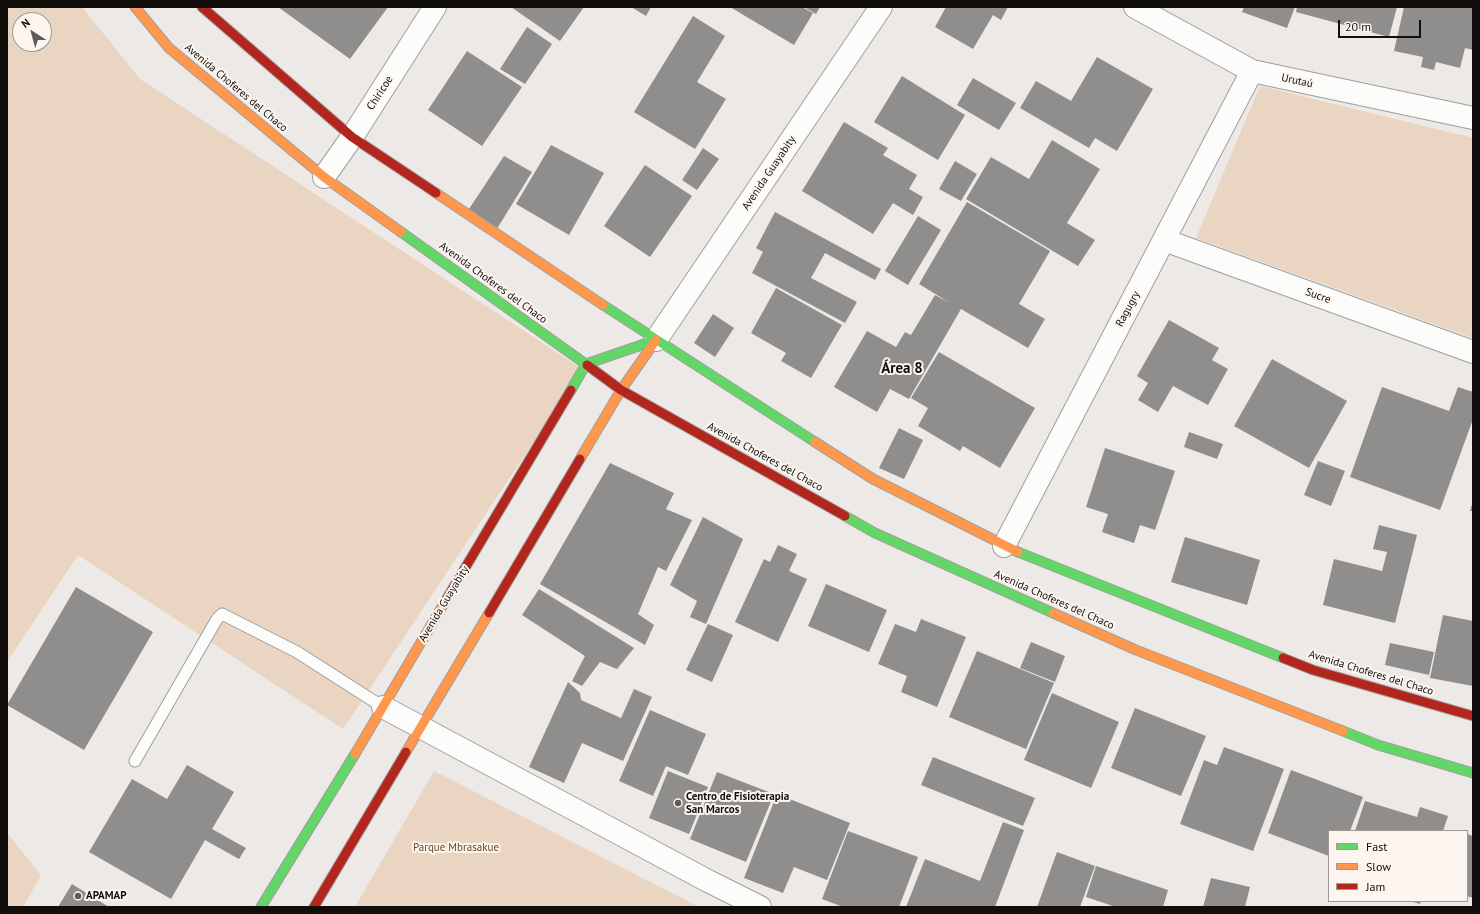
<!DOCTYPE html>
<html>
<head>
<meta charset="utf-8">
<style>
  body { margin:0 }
  #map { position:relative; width:1480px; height:914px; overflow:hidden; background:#ece9e6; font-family:"PT Sans",sans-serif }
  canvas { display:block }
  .frame { position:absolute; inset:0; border:8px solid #110e0c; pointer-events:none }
  .legend { position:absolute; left:1328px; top:830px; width:140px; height:72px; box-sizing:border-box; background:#fdf6f0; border:1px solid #9f9995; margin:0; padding:5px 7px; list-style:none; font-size:12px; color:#110e0c }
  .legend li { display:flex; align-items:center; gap:8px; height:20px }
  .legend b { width:20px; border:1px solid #9f9995 }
  .north { position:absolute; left:12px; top:12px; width:40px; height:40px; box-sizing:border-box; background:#fdf6f0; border:1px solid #9f9995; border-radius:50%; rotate:324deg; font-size:11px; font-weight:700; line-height:16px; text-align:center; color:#110e0c }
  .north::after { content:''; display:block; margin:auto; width:14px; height:18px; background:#5e5b58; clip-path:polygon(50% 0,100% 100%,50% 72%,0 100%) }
  .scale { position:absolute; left:1338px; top:20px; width:83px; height:18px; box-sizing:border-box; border:2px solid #110e0c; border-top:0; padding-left:5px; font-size:12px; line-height:14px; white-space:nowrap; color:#110e0c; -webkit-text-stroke:3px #fdf6f0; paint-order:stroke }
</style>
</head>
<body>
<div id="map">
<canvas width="1480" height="914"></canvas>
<div class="frame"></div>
<ul class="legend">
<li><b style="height:5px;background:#63d668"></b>Fast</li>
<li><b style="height:5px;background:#ff974d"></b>Slow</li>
<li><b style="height:5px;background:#b3261e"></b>Jam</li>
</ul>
<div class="north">N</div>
<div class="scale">20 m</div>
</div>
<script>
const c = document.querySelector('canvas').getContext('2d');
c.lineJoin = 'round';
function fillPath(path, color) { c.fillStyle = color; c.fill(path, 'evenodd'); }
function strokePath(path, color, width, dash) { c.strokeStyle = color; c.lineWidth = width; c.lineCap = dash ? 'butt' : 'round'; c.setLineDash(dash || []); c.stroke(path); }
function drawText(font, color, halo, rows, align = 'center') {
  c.font = font + ' "PT Sans",sans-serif'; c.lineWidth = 4; c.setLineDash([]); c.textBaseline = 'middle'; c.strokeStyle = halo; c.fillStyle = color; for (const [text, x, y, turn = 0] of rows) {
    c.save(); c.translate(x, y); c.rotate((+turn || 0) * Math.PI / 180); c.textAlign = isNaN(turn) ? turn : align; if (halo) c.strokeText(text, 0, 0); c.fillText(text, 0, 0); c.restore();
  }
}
const green = new Path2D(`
  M7,7H82L140,79L582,369L343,729L78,555L7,662ZM20,20H44V44H20Z
  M1260,86L1473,138V338L1196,238Z
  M434,771L699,907H355Z
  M7,833L41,875L23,907H7Z`);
const building = new Path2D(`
  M278,7H388L350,59Z
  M511,7H584L560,41Z
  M631,7H651L646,16Z
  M730,7H802L813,13L794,45Z
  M804,7H820L816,14Z
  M946,7H1008L1001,20L993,15L973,49L935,27Z
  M1244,7H1295L1287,28L1242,12Z
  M1297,7H1397L1389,37L1296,12Z
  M1404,7H1473V50L1465,48L1460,68L1436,62L1434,70L1421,67L1423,57L1394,51Z
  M693,16L725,36L697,82L726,99L695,149L634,112Z
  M527,27L552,44L525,84L500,69Z
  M467,51L522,87L482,146L428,110Z
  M1097,57L1153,89L1117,151L1095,138L1089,148L1020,108L1036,81L1071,101Z
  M902,76L965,115L938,160L874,122Z
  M973,78L1016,103L999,130L957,105Z
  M844,122L888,148L883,155L917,175L909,189L923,197L913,215L893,203L873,234L802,191Z
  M1052,140L1100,169L1067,223L1095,240L1078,266L966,199L991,157L1029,179Z
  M551,145L604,173L569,235L516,204Z
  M703,148L719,159L697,190L682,180Z
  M504,156L532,172L495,232L467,212Z
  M955,161L977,174L961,201L939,189Z
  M645,165L692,196L650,257L604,226Z
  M967,202L1050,251L1019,304L1045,319L1028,348L961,309L909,399L890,389L877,412L834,387L867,331L896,347L905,332L911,335L935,295L950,303L919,284Z
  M775,212L881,269L875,280L825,253L811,278L857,302L845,323L752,273L763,252L756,248Z
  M918,216L941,230L908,285L885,271Z
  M776,288L842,325L811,378L781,361L786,353L751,333Z
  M713,314L734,328L715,357L694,343Z
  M1169,320L1219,348L1212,360L1228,369L1208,405L1173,386L1158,412L1138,400L1148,383L1137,376Z
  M939,352L1035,408L1000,468L963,446L960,451L918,426L928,408L911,398Z
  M1272,359L1347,401L1309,468L1234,426Z
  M1382,387L1449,411L1458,387L1473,392V419L1440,510L1350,477Z
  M899,428L923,440L904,479L879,468Z
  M1189,432L1223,444L1217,459L1184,447Z
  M1105,448L1175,471L1155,530L1140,525L1134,543L1102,532L1108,514L1086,507Z
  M1318,461L1345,471L1331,506L1304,495Z
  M610,463L674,493L666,509L692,520L666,571L658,567L638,614L654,625L645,645L540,584Z
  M1473,501V511H1470Z
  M703,517L743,539L706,624L690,617L697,601L670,585Z
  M1379,525L1417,535L1395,623L1323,605L1334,559L1382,571L1387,552L1373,549Z
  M1185,537L1260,560L1247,605L1171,582Z
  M778,545L797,554L789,571L807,579L778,642L735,622L764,559L770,562Z
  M826,584L887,610L869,652L808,626Z
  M76,587L153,632L84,750L7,705Z
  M539,589L634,648L617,669L600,662L582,686L572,681L585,656L522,615Z
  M1443,615L1473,621V686L1430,678Z
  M921,619L966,637L937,707L901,692L907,676L878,664L895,624L916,632Z
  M708,624L733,635L712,682L686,670Z
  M1031,642L1065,656L1055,682L1020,668Z
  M1390,643L1434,652L1429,675L1385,665Z
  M977,651L1054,683L1026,749L949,717Z
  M568,682L580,693L581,700L621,718L634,689L652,697L623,761L582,743L564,783L529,767Z
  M1052,693L1119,722L1091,788L1024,760Z
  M1135,708L1206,736L1181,796L1111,768Z
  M650,710L706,734L688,775L666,766L653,796L619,781Z
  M1224,747L1284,769L1253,851L1180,824L1204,760L1217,765Z
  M933,757L1035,798L1023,826L921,785Z
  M187,765L234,792L212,829L246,848L239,859L205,840L171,899L89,852L132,779L167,799Z
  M1291,770L1363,797L1350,831H1329V856L1268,833Z
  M668,771L708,787L689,834L649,818Z
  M717,772L774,794L746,862L690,839Z
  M777,794L850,823L827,880L794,867L783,893L744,878Z
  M1365,801L1417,817L1420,807L1448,816L1443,831H1355Z
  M1003,822L1024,830L995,907H906L925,859L980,881Z
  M848,831L918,857L899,907H843L822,899Z
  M1467,834L1473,836V898L1467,896Z
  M1057,852L1095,866L1080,907H1037Z
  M1096,866L1168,890L1163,907H1116L1086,897Z
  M1211,878L1250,887L1245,907H1203Z
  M72,884L109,907H58Z
  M1410,901H1421L1420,904Z`);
const lane = new Path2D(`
  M135,761L217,619L222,614L297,652L383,707`);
const street = new Path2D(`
  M1135,7L1252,71L1473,118
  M324,177L352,137L435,7
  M1164,240L1473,352
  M656,340L881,7
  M1004,546L1252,71
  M383,707L708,881L760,907`);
const fast = new Path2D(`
  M401,232L587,365
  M603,305L815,442
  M571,390L586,364L656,340
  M845,516L875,533L1053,613
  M1018,552L1283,658
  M1343,731L1378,745L1473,773
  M261,907L355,754`);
const slow = new Path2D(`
  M135,7L169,48L324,177L401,232
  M436,193L603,305
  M815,442L873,479L1018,552
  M580,459L621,390L656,340
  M1053,613L1136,650L1343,731
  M406,752L489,613
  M355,754L446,600`);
const jam = new Path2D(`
  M202,7L352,137L436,193
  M587,365L621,390L845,516
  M446,600L571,390
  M489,613L580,459
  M1283,658L1313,670L1473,716
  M314,907L406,752`);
const markers = [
  [678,803,4,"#5e5b58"],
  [78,896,4,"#5e5b58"]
];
const streetNames = [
  ["Urutaú",1297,81,12],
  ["Avenida Choferes del Chaco",236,88,40],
  ["Chiricoe",380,93,-57],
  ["Avenida Guayabity",769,173,-56],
  ["Avenida Choferes del Chaco",493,283,36],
  ["Sucre",1318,296,20],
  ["Ragugry",1128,309,-62],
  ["Avenida Choferes del Chaco",765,457,29],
  ["Avenida Choferes del Chaco",1054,600,24],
  ["Avenida Guayabity",444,604,-59],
  ["Avenida Choferes del Chaco",1371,673,17]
];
const poiNames = [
  ["Centro de Fisioterapia",686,797],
  ["San Marcos",686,810],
  ["APAMAP",86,896]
];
const parkNames = [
  ["Parque Mbrasakue",456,848]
];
const districtNames = [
  ["Área 8",902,369]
];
fillPath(green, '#e9d5c1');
fillPath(building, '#908e8c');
strokePath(lane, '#a19f9c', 13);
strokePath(street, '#a19f9c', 24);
strokePath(fast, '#a19f9c', 11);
strokePath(slow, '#a19f9c', 11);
strokePath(jam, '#a19f9c', 11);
strokePath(lane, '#fcfcfb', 11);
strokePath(street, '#fcfcfb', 22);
strokePath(fast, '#63d668', 9);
strokePath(slow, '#ff974d', 9);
strokePath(jam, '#b3261e', 9);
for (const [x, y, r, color] of markers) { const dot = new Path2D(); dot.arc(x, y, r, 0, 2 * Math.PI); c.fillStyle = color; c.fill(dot); strokePath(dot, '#fdf6f0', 1.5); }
drawText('11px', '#110e0c', '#fdf6f0', streetNames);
drawText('bold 11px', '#110e0c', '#fdf6f0', poiNames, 'left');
drawText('11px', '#6c471e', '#fdf6f0', parkNames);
drawText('bold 15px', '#110e0c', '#fdf6f0', districtNames);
</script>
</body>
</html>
